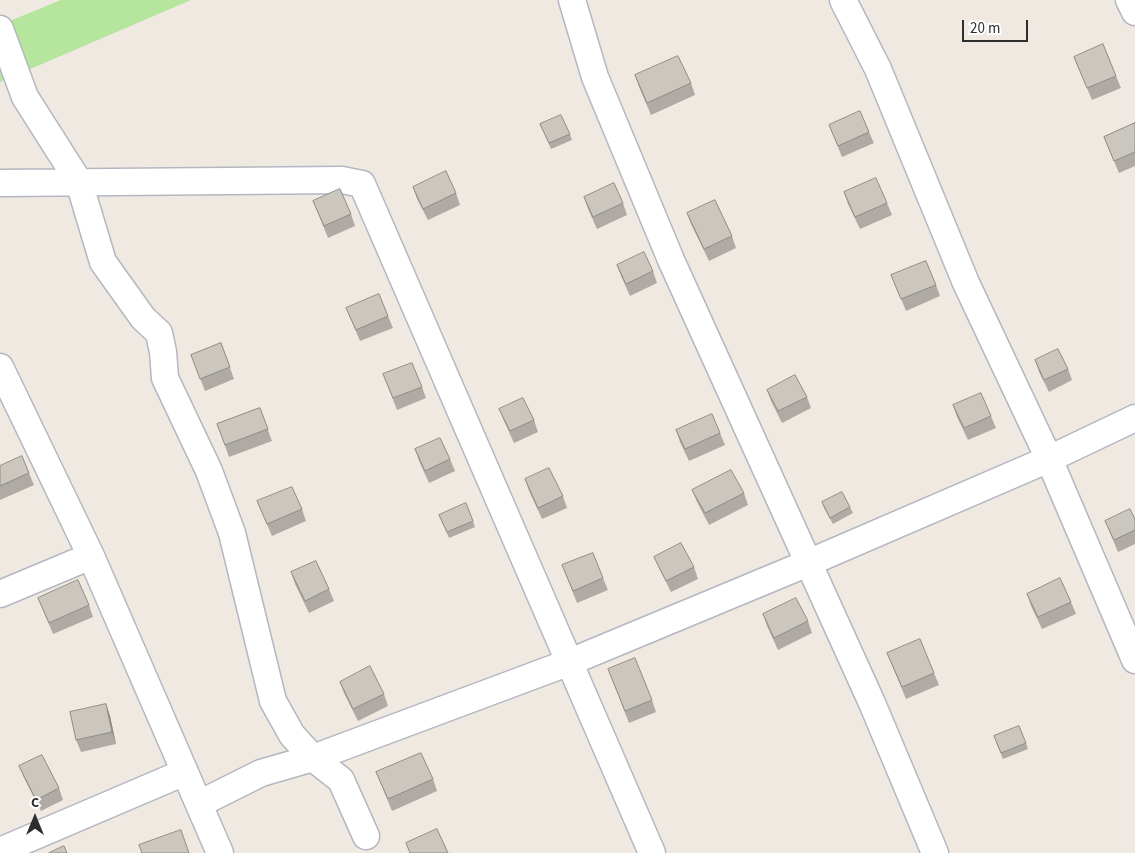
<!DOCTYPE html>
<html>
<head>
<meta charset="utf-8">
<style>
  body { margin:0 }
  #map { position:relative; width:1135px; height:853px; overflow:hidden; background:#efe9e1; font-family:"Source Sans 3",sans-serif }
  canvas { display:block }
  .north { position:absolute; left:10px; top:793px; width:50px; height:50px; -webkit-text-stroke:4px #fff; paint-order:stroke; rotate:0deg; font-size:14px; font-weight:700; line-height:20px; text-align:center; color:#2e2e2e }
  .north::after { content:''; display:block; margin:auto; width:18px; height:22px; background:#2e2e2e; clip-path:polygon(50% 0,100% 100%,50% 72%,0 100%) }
  .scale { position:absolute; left:962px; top:20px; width:66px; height:22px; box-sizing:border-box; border:2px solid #2e2e2e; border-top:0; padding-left:6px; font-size:15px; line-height:18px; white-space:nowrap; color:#2e2e2e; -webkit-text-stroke:4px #fff; paint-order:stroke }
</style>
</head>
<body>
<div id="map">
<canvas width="1135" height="853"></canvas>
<div class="north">С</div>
<div class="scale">20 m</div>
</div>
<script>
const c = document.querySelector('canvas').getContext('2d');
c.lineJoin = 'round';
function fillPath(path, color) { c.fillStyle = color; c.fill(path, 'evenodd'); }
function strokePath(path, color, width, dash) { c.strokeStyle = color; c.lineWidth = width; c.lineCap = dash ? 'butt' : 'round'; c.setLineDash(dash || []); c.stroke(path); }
const green = new Path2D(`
  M61,0H191L0,82V25Z`);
const street = new Path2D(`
  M572,0L595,77L671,260L872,703L935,853
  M843,0L878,69L966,283L1049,459L1135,660
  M1129,0L1135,12
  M0,29L25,97L79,182L103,262L143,318L159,333L163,352L165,378L209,471L232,533L273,701L292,735L313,758L341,780L366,836
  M0,183L342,180L362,184L652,853
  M0,367L91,556L220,853
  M0,594L91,556
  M199,804L261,773L313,758L570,662L808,563L1049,459L1135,418
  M0,851L185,772`);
const wall = new Path2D(`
  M1074,57L1116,76L1121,88L1092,100Z
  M635,75L691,83L695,95L651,115L639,87Z
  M1135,123V166L1119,173L1104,137Z
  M540,124L570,134L572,140L551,149Z
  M829,125L869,132L874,143L842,157Z
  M413,187L456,193L460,205L428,220L417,199Z
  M844,192L887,203L892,215L860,229L848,204Z
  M584,197L623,203L627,215L597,229L588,209Z
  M313,201L351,214L355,226L328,238Z
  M687,213L732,236L736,248L709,261L691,224Z
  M617,265L653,271L657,283L630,296L621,276Z
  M891,275L936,285L940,296L906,311Z
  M346,308L388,316L393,328L360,341Z
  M221,343L234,379L205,391L191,355Z
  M1035,360L1068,369L1072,380L1049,392L1039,372Z
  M383,374L422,387L426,398L397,410Z
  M767,390L807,397L811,408L782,423L771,401Z
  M953,405L991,416L996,428L968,440L957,417Z
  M260,408L272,441L229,457L217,424Z
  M499,409L534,420L538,432L514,443L504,421Z
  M676,430L720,433L725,445L689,461L680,442Z
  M415,449L450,459L455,471L429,483L419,461Z
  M0,466L29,473L34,485L0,500Z
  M525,479L563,496L567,508L542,519L529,491Z
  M692,490L744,493L748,505L709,525L697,502Z
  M257,501L302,509L306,521L272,536Z
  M822,502L850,507L853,513L833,524L824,508Z
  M439,515L473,521L475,527L449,538Z
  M1135,519V544L1118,552L1110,533L1105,521Z
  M654,557L694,567L698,579L671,592L659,568Z
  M562,565L603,578L608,590L577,603Z
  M291,572L329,589L334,601L309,613L295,584Z
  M1027,594L1071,602L1076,614L1042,629L1031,606Z
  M38,598L89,605L93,617L53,634Z
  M763,614L808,621L812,633L778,650L767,626Z
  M887,653L934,673L939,685L906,699Z
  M608,669L652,700L656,712L629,723Z
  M340,682L384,694L388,706L358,721L344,693Z
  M106,704L110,716L116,744L81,752L76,740Z
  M996,742L1026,743L1028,749L1003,759Z
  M19,766L59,788L63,800L41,811L24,778Z
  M376,772L433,779L437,791L392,811Z`);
const shadedWall = new Path2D(`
  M106,704L110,716L116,744L112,732Z`);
const building = new Path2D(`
  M1103,44L1116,76L1087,88L1074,57Z
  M678,56L691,83L647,103L635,75Z
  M860,111L869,132L838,146L829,125Z
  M561,115L570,134L549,143L540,124Z
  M1135,123V152L1114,161L1104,137Z
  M446,171L456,193L423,209L413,187Z
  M876,178L887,203L855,217L844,192Z
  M614,183L623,203L593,217L584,197Z
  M340,189L351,214L324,226L313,201Z
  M715,200L732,236L704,249L687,213Z
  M644,252L653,271L626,284L617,265Z
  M926,261L936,285L901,299L891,275Z
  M379,294L388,316L356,330L346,308Z
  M221,343L230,367L200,379L191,355Z
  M1058,349L1068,369L1044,380L1035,360Z
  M412,363L422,387L393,398L383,374Z
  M795,375L807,397L778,411L767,390Z
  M981,393L991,416L964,428L953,405Z
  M523,398L534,420L510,431L499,409Z
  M260,408L268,429L225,445L217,424Z
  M712,414L720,433L685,449L676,430Z
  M440,438L450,459L425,471L415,449Z
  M22,456L29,473L0,486V466Z
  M549,468L563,496L538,508L525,479Z
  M731,470L744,493L705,513L692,490Z
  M292,487L302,509L267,524L257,501Z
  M842,492L850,507L830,518L822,502Z
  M466,503L473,521L447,532L439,515Z
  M1130,509L1135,519V530L1114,540L1105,521Z
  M681,543L694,567L666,581L654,557Z
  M593,553L603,578L573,591L562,565Z
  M316,561L329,589L305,601L291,572Z
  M1060,578L1071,602L1038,617L1027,594Z
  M78,580L89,605L49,623L38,598Z
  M796,598L808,621L774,638L763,614Z
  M920,639L934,673L902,687L887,653Z
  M635,658L652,700L625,711L608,669Z
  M370,666L384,694L353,709L340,682Z
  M106,704L112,732L76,740L70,712Z
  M1019,726L1026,743L1001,753L994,736Z
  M421,753L433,779L388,799L376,772Z
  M42,755L59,788L36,800L19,766Z
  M437,829L448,853H410L406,843Z
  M181,830L189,853H142L139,845Z
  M64,846L67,853H49Z`);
fillPath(green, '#b6e59e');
strokePath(street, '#b4b7c1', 29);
strokePath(street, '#fff', 26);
fillPath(wall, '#afaba4');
fillPath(shadedWall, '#8e8b86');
fillPath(building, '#cbc7bf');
strokePath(building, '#8e8b86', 1);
</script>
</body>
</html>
